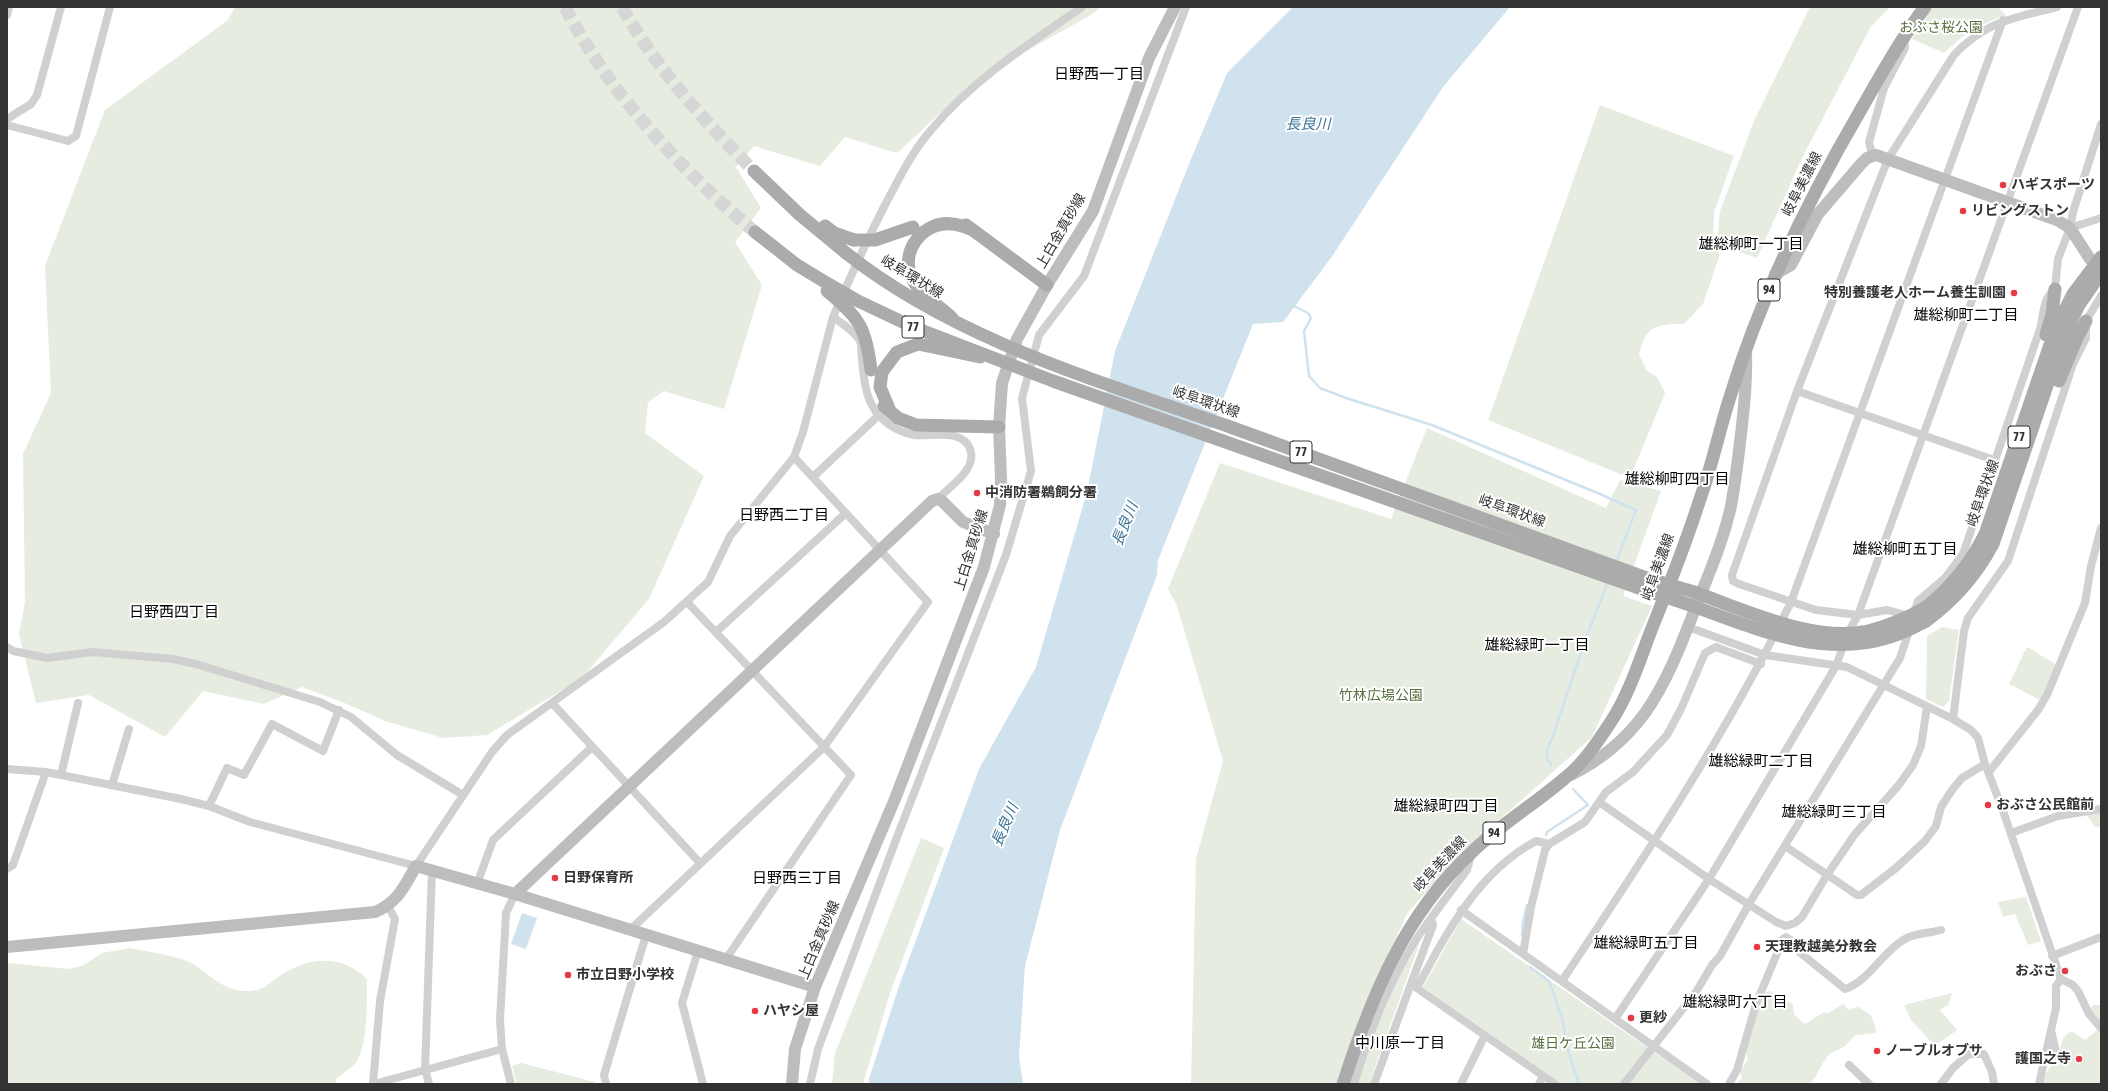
<!DOCTYPE html>
<html>
<head>
<meta charset="utf-8">
<style>
  body { margin:0 }
  #map { position:relative; width:2108px; height:1091px; overflow:hidden; background:#fff; font-family:"Asap Condensed",sans-serif }
  canvas { display:block }
  .frame { position:absolute; inset:0; border:8px solid #333; pointer-events:none }
</style>
</head>
<body>
<div id="map">
<canvas width="2108" height="1091"></canvas>
<div class="frame"></div>
</div>
<script>
const c = document.querySelector('canvas').getContext('2d');
c.lineJoin = 'round';
function fillPath(path, color) { c.fillStyle = color; c.fill(path, 'evenodd'); }
function strokePath(path, color, width, dash) { c.strokeStyle = color; c.lineWidth = width; c.lineCap = dash ? 'butt' : 'round'; c.setLineDash(dash || []); c.stroke(path); }
function drawText(font, color, halo, rows, align = 'center') {
  c.font = font + ' "Asap Condensed","Noto Sans JP",sans-serif'; c.lineWidth = 4; c.setLineDash([]); c.textBaseline = 'middle'; c.strokeStyle = halo; c.fillStyle = color; for (const [text, x, y, turn = 0] of rows) {
    c.save(); c.translate(x, y); c.rotate((+turn || 0) * Math.PI / 180); c.textAlign = isNaN(turn) ? turn : align; if (halo) c.strokeText(text, 0, 0); c.fillText(text, 0, 0); c.restore();
  }
}
const green = new Path2D(`
  M235,7H1100L1094,13L977,79L897,153L845,137L820,166L754,146L736,167L761,208L735,242L762,285L724,409L664,391L648,402L645,433L704,476L649,599L582,678L487,735L443,738L385,721L347,704L302,687L264,704L203,691L165,737L89,695L36,703L19,634L25,602L23,454L51,393L45,266L105,110L228,20Z
  M1810,7H1890L1870,28L1803,156L1757,258L1717,245L1720,211L1754,121Z
  M1932,7H1998L2006,15C1977,26 1967,31 1944,53L1912,39Z
  M1600,105L1734,156L1714,212L1713,248L1720,254L1703,304L1684,324C1655,324 1646,325 1639,355L1647,371L1657,377L1665,393L1630,478L1488,420Z
  M1427,428L1606,508L1620,480L1661,491L1623,596L1652,606L1592,737L1460,855L1408,912L1360,1017L1336,1084H1191L1196,859L1223,761L1177,606L1168,589L1220,463L1391,519Z
  M1942,627L1959,630L1949,701L1943,707L1926,699L1927,636Z
  M2027,647L2057,665L2040,700L2009,684Z
  M2101,811V826L2096,828L2086,814Z
  M921,838L944,848L890,993L863,1084H832L835,1053Z
  M2026,897L2041,941L2028,945L2015,914L2003,917L1998,902Z
  M1461,919L1700,1084H1562L1423,987Z
  M1420,942L1369,1084H1349L1367,1027Z
  M130,948C148,952 167,954 184,960C205,967 219,991 246,991C265,991 267,984 281,975C310,957 341,954 367,979C367,999 368,1044 357,1061C352,1068 342,1074 336,1079V1084H7V963L69,969L84,965L102,953Z
  M1770,991L1776,994L1781,1003L1790,1002L1793,1005L1794,1015L1805,1024L1824,1012L1827,1014L1843,1004L1845,1005L1848,1010L1858,1007L1871,1015L1876,1029L1875,1033L1856,1035C1851,1038 1849,1043 1845,1046C1838,1051 1831,1050 1825,1060C1819,1068 1817,1077 1810,1084H1737L1742,1078L1740,1071L1748,1059L1745,1049L1765,992Z
  M1952,993L1948,1005L1940,1010L1957,1030L1935,1046L1911,1020L1904,1005Z
  M2094,1005H2101V1026L2087,1010Z
  M2101,1027V1084H2042L2041,1080L2057,1057L2063,1038L2071,1031L2085,1040Z
  M521,1063L595,1082L596,1084H517L512,1066Z`);
const water = new Path2D(`
  M1293,7H1510L1443,87L1333,255L1283,322L1253,324L1158,560L1157,575L1060,830L1025,966L1019,1057L1023,1084H869V1079L899,986L979,769L1036,667L1087,492L1115,351L1189,164L1227,73Z
  M522,913L537,918L526,949L511,944Z`);
const stream = new Path2D(`
  M1292,305L1308,313L1311,318L1304,331L1309,376L1320,388L1346,398L1432,425L1600,494L1636,510L1616,562
  M1551,765C1544,755 1546,748 1552,739L1586,638L1608,582
  M1546,835L1547,832L1588,805L1573,789
  M1522,935L1523,922L1527,905
  M1530,967L1549,981L1562,1018L1568,1051L1579,1084`);
const primaryTunnel = new Path2D(`
  M565,7C610,94 680,169 755,232
  M622,7C656,68 705,122 754,171`);
const street = new Path2D(`
  M7,15L9,7
  M7,119L31,104L37,95L61,7
  M7,125L68,141L76,136L110,7
  M1876,155L1871,150L1869,142L1884,88L1905,48L1904,37
  M2070,228L2101,218
  M833,317C852,273 871,230 894,188C905,167 916,147 932,129C974,79 1029,44 1082,7
  M1797,391L1994,460
  M813,477L879,415
  M687,602L851,775L726,959
  M1913,615L1918,601L1946,577L1963,554L2041,326C2043,313 2044,297 2055,289L2058,259L2070,228L2073,212L2101,124
  M1910,616L1887,610L1858,615L1816,610L1739,584L1733,581L1732,575L1797,391L1888,159L1954,55C1986,21 2014,18 2057,7
  M1688,627L1765,655L1847,667L1953,719L1971,730L1978,738L1985,764L2002,808L2061,979L2073,985L2078,991L2089,1014L2101,1028
  M716,632L846,513
  M7,647L13,651L47,658L93,652L173,659L196,664L320,702L351,717L397,755L463,795
  M552,703L700,863
  M1953,719L1964,631L1968,618L2008,561L2073,364L2086,338V321L2101,296
  M7,769L46,772L181,799L209,806L250,822L416,866L492,752L507,735L664,622L708,582L730,536L794,457L803,432L833,317C843,324 854,331 860,341C862,346 861,354 862,359C864,383 866,407 887,423C895,429 904,433 914,435C931,437 962,428 970,449C978,469 950,486 938,499
  M1989,772L2038,710L2047,695L2085,603L2091,566L2101,528
  M61,775L78,703
  M112,785L129,729
  M1599,802L1709,879L1776,922L1786,926L1795,923L1802,917L1827,875L1855,834L1898,786L1913,765L1921,746L1927,707
  M209,806L227,768L244,775L272,724L323,751L339,710
  M2011,833L2058,816L2101,809
  M1785,846L1857,895H1861L1896,868L1925,841L1936,826L1941,807L1952,790L1962,778L1985,764
  M1471,856L1467,870L1431,918L1433,925L1411,984L1555,1084
  M7,869L13,865L46,772
  M477,884L493,840L592,747
  M1461,910L1707,1084
  M630,930L824,747L928,602L794,457
  M698,951L682,1003L703,1084
  M1523,954L1531,907L1545,850L1549,844L1585,822L1606,792L1633,772L1667,735L1681,709L1705,653L1716,647L1761,664
  M2052,956L2101,937
  M1562,981C1644,858 1726,735 1791,602L2003,20
  M1417,988C1447,932 1478,872 1536,841L1549,844
  M1615,1019L1709,879L1836,666L1848,633L1858,615L2078,7
  M2052,1034L2057,1057
  M1849,1065L1869,1084
  M373,1084L380,1001L395,919L388,906
  M374,1084L502,1049
  M429,1084L425,1069L432,871
  M511,1084L502,1049L500,1020L506,913L515,894
  M606,1084L604,1075L646,935
  M810,1084L818,1049L897,837L1006,555L1031,471L1022,398L1039,335L1084,276L1186,7
  M1354,1084C1373,1022 1392,971 1431,918
  M1374,1084L1411,984
  M1461,1084L1485,1035
  M1539,1084L1543,1076
  M1624,1084L1696,992L1712,965L1720,956L1749,904L1900,658L1910,628
  M1729,1084L1737,1070L1756,1004L1783,939L1786,937L1792,941L1798,951L1845,989C1869,981 1883,951 1905,939C1914,933 1931,933 1941,930
  M1941,1084L1953,1068L1969,1054H1984L1992,1072L1994,1084
  M2039,1084L2056,1008V986L2061,979`);
const secondary = new Path2D(`
  M1775,274L1791,265L1818,214L1861,164L1867,158L1876,155L2057,220L2070,228L2090,259
  M1571,775C1599,761 1626,739 1645,713C1667,682 1681,645 1695,609C1708,576 1723,542 1731,506C1736,479 1739,452 1742,425C1745,400 1747,377 1746,352
  M515,894L932,501L938,499L942,501L963,522L994,534
  M7,947L375,912C398,902 404,887 416,866L515,894L815,987
  M792,1084L795,1049L815,987L895,799L984,567L1000,505L1001,479L999,427L1002,383L1017,339L1047,285L1093,211L1149,58L1175,7`);
const primary = new Path2D(`
  M754,171L800,215L846,253
  M966,225L1047,285
  M825,226L834,233L854,240
  M755,232L797,265L830,285
  M952,318C938,305 918,293 911,276C900,250 925,220 952,224C959,224 967,228 973,230
  M2046,335L2052,314L2055,289
  M2059,381L2077,338L2086,321
  M884,406L898,418L916,425L999,427
  M890,411L880,387L882,372L897,352L918,344L980,357
  M1647,578L1694,592
  M1642,589L1690,605
  M1925,608C1952,587 1970,564 1985,534L2055,330L2073,294L2101,257
  M1926,621C1955,600 1976,576 1993,544L2064,336L2079,305L2101,273
  M1343,1084C1371,998 1404,915 1472,852C1501,824 1535,804 1565,778C1584,763 1599,740 1612,720C1630,692 1640,659 1652,628C1669,586 1686,543 1700,499C1712,466 1719,431 1730,397C1760,298 1807,202 1859,113C1880,76 1900,40 1925,7`);
const primaryBridge = new Path2D(`
  M854,240H875L913,227
  M846,253C957,341 1102,382 1233,428C1372,477 1510,528 1647,578
  M830,285L856,300L913,327L1053,381L1642,589
  M827,291C860,318 866,328 871,370
  M1694,592C1745,610 1814,643 1868,631C1889,626 1907,618 1925,608
  M1690,605C1754,628 1822,659 1890,637C1903,633 1915,627 1926,621`);
const markers = [
  [2003,185,4,"#e63946"],
  [1963,211,4,"#e63946"],
  [2014,293,4,"#e63946"],
  [977,493,4,"#e63946"],
  [1988,805,4,"#e63946"],
  [555,878,4,"#e63946"],
  [1757,947,4,"#e63946"],
  [2065,971,4,"#e63946"],
  [568,975,4,"#e63946"],
  [755,1011,4,"#e63946"],
  [1631,1018,4,"#e63946"],
  [1877,1051,4,"#e63946"],
  [2079,1059,4,"#e63946"]
];
const shields = [
  [1769,290,22],
  [913,327,22],
  [2019,437,22],
  [1301,452,22],
  [1494,833,22]
];
const shieldNames = [
  ["94",1769,290],
  ["77",913,327],
  ["77",2019,437],
  ["77",1301,452],
  ["94",1494,833]
];
const parkNames = [
  ["おぶさ桜公園",1941,28],
  ["竹林広場公園",1381,696],
  ["雄日ケ丘公園",1573,1044]
];
const streetNames = [
  ["岐阜美濃線",1802,184,-63],
  ["上白金真砂線",1061,231,-60],
  ["岐阜環状線",912,277,31],
  ["岐阜環状線",1206,402,19],
  ["岐阜環状線",1983,493,-70],
  ["岐阜環状線",1512,511,20],
  ["上白金真砂線",971,550,-73],
  ["岐阜美濃線",1658,567,-70],
  ["岐阜美濃線",1440,864,-47],
  ["上白金真砂線",819,940,-67]
];
const poiNames = [
  ["ハギスポーツ",2011,185],
  ["リビングストン",1971,211],
  ["特別養護老人ホーム養生訓園",2006,293,"right"],
  ["中消防署鵜飼分署",985,493],
  ["おぶさ公民館前",1996,805],
  ["日野保育所",563,878],
  ["天理教越美分教会",1765,947],
  ["おぶさ",2057,971,"right"],
  ["市立日野小学校",576,975],
  ["ハヤシ屋",763,1011],
  ["更紗",1639,1018],
  ["ノーブルオブサ",1885,1051],
  ["護国之寺",2071,1059,"right"]
];
const neighbourhoodNames = [
  ["日野西一丁目",1099,74],
  ["雄総柳町一丁目",1751,244],
  ["雄総柳町二丁目",1966,315],
  ["雄総柳町四丁目",1677,479],
  ["日野西二丁目",784,515],
  ["雄総柳町五丁目",1905,549],
  ["日野西四丁目",174,612],
  ["雄総緑町一丁目",1537,645],
  ["雄総緑町二丁目",1761,761],
  ["雄総緑町四丁目",1446,806],
  ["雄総緑町三丁目",1834,812],
  ["日野西三丁目",797,878],
  ["雄総緑町五丁目",1646,943],
  ["雄総緑町六丁目",1735,1002],
  ["中川原一丁目",1400,1043]
];
const waterNames = [
  ["長良川",1308,124],
  ["長良川",1125,524,-68],
  ["長良川",1005,825,-66]
];
fillPath(green, '#e6ecdf');
fillPath(water, '#cfe2ee');
strokePath(stream, '#cfe2ee', 2.5);
strokePath(primaryTunnel, '#d6d6d6', 13, [13, 6]);
strokePath(street, '#d0d0d0', 8);
strokePath(secondary, '#bdbdbd', 12);
strokePath(primary, '#ababab', 13);
strokePath(primaryBridge, '#ababab', 13);
for (const [x, y, r, color] of markers) { const dot = new Path2D(); dot.arc(x, y, r, 0, 2 * Math.PI); c.fillStyle = color; c.fill(dot); strokePath(dot, '#fff', 1.5); }
for (const [x, y, w] of shields) { const box = new Path2D(); box.roundRect(x - w / 2, y - 11, w, 22, 3); c.fillStyle = '#fff'; c.fill(box); strokePath(box, '#333', 1); }
drawText('bold 13px', '#333', null, shieldNames);
drawText('14px', '#56703f', '#fff', parkNames);
drawText('14px', '#333', '#fff', streetNames);
drawText('bold 14px', '#333', '#fff', poiNames, 'left');
drawText('15px', '#000', '#fff', neighbourhoodNames);
drawText('italic 15px', '#3f7597', '#fff', waterNames);
</script>
</body>
</html>
